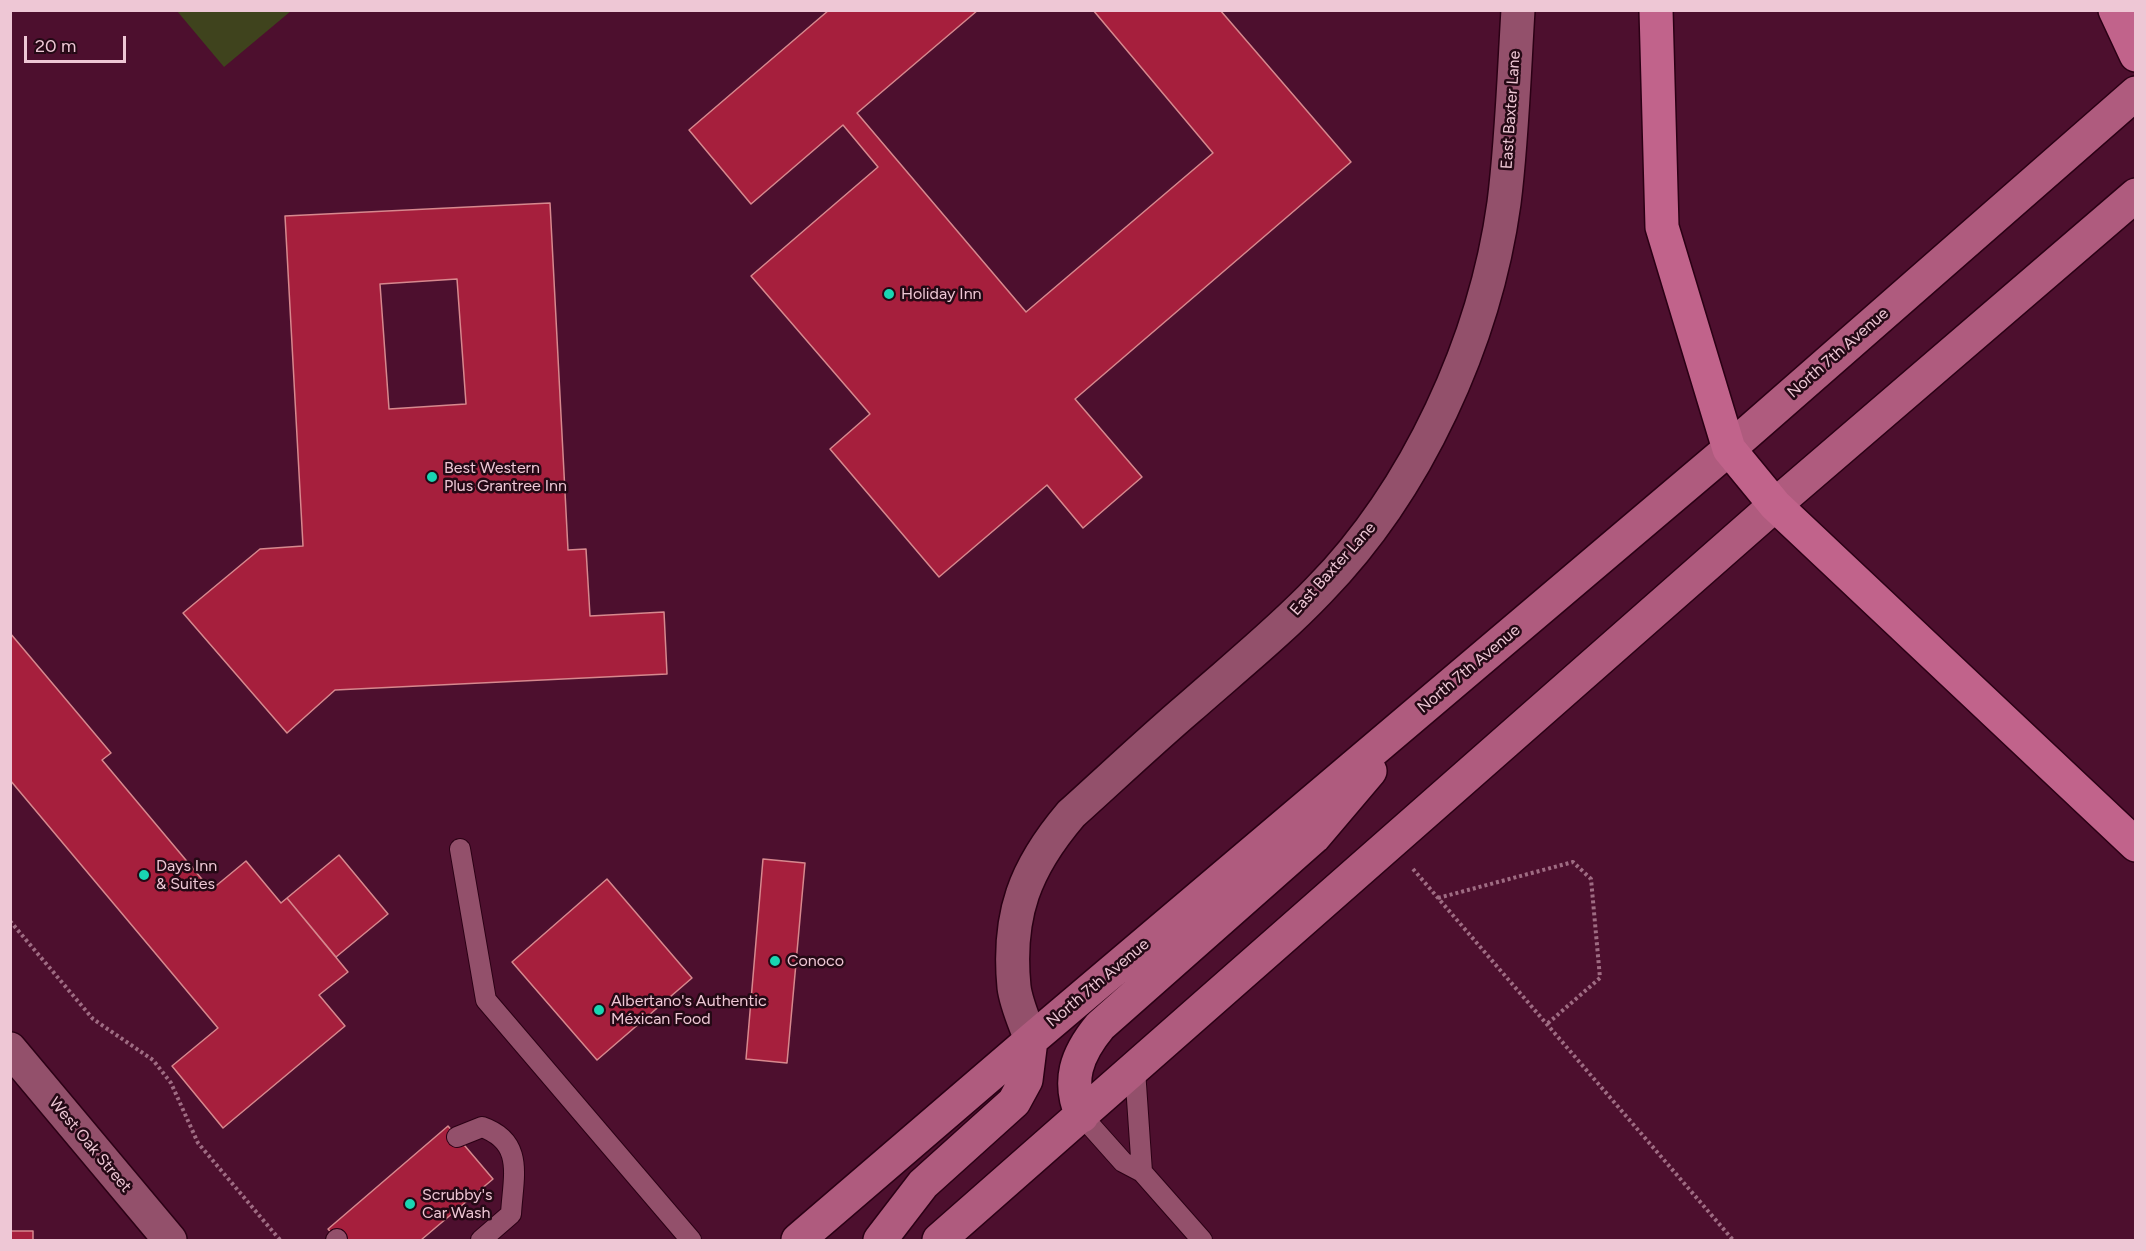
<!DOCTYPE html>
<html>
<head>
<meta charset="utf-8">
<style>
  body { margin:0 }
  #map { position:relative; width:2146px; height:1251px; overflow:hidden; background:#4d0f2e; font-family:Figtree,sans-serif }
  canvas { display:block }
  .frame { position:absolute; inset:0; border:12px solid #eec7d5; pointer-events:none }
  .scale { position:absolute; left:24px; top:36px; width:102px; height:27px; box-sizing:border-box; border:3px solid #eec7d5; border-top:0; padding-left:8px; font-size:18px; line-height:21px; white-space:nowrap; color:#eec7d5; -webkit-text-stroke:4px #240915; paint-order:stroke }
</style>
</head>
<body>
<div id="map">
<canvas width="2146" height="1251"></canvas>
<div class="frame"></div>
<div class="scale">20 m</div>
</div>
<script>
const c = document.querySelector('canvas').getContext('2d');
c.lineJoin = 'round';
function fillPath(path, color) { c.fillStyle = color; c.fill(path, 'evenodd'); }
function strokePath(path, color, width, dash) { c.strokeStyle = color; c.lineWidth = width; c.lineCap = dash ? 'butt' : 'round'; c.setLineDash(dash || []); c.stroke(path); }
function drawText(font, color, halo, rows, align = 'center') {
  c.font = font + ' Figtree,sans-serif'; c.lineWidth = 5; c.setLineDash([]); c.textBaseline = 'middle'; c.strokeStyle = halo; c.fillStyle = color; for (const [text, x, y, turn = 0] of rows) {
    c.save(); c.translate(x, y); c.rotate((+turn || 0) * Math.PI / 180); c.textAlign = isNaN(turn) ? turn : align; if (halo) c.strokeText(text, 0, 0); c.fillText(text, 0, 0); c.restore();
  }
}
const green = new Path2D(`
  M177,11H291L224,67Z`);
const building = new Path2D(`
  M829,10H978L857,113L1026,312L1213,153L1093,10H1220L1351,162L1075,399L1142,477L1083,528L1047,485L939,577L830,449L870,414L751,276L878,167L843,125L751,204L689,130Z
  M550,203L568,550L586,549L590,616L664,612L667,674L335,690L287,733L183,613L260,549L303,546L285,216ZM457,279L466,404L389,409L380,284Z
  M10,633L111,753L102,760L211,890L246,861L281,903L287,898L348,972L319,995L345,1026L223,1128L172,1066L218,1028L10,780Z
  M339,855L388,914L336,957L287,898Z
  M763,859L805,863L787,1063L746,1059Z
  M607,879L692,978L597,1060L512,962Z
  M448,1126L493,1179L421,1240H338L328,1229Z
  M10,1231H33V1240H10Z`);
const path = new Path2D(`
  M1413,869L1733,1240
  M1438,898L1573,862L1591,879L1600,978L1547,1024
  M10,921L93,1019L153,1060L171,1083L198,1143L280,1240`);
const service = new Path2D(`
  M460,849L486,1000L691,1240
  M1135,1070L1142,1172
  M1082,1116L1123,1162L1142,1172L1202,1240
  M457,1137L482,1127C525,1142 513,1177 511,1214L481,1240
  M336,1240L337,1239`);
const secondary = new Path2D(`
  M1031,1040C1025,1023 1016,1004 1014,987C1007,915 1025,868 1071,814C1111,778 1149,742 1190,707C1233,669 1279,632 1319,590C1417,490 1485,341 1504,203C1512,140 1514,75 1518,10
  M10,1049L170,1240`);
const primary = new Path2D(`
  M1082,1116C1067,1081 1076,1055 1100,1026L1314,837L1370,771
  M798,1240L1031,1040L1729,449L2136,93
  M880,1240L923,1184L1014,1102L1026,1080L1031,1040
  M939,1240L1775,505L2136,195`);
const motorway = new Path2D(`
  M1656,10L1662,227L1729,449L1775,505L2136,845
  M2115,10L2136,55`);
const markers = [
  [889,294,6,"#19d5b2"],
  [432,477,6,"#19d5b2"],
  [144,875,6,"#19d5b2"],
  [775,961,6,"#19d5b2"],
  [599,1010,6,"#19d5b2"],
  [410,1204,6,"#19d5b2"]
];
const streetNames = [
  ["East Baxter Lane",1511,110,-86],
  ["North 7th Avenue",1838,353,-41],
  ["East Baxter Lane",1333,569,-48],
  ["North 7th Avenue",1469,669,-40],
  ["North 7th Avenue",1098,983,-40],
  ["West Oak Street",90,1145,50]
];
const poiNames = [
  ["Holiday Inn",901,294],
  ["Best Western",444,468],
  ["Plus Grantree Inn",444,486],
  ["Days Inn",156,866],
  ["& Suites",156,884],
  ["Conoco",787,961],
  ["Albertano's Authentic",611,1001],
  ["Méxican Food",611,1019],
  ["Scrubby's",422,1195],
  ["Car Wash",422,1213]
];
fillPath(green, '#3f431d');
fillPath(building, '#a61f3d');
strokePath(building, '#d7888e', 1.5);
strokePath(service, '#2b0015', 22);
strokePath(secondary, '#2b0015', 36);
strokePath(primary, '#2b0015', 36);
strokePath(motorway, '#2b0015', 36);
strokePath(path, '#9f6c83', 4, [3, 3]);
strokePath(service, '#93506b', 20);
strokePath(secondary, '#93506b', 33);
strokePath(primary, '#af5b7e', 33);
strokePath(motorway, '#c1638b', 33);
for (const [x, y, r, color] of markers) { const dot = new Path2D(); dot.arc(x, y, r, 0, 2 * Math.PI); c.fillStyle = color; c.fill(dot); strokePath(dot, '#240915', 2); }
drawText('16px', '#eec7d5', '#240915', streetNames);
drawText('16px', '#eec7d5', '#240915', poiNames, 'left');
</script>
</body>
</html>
